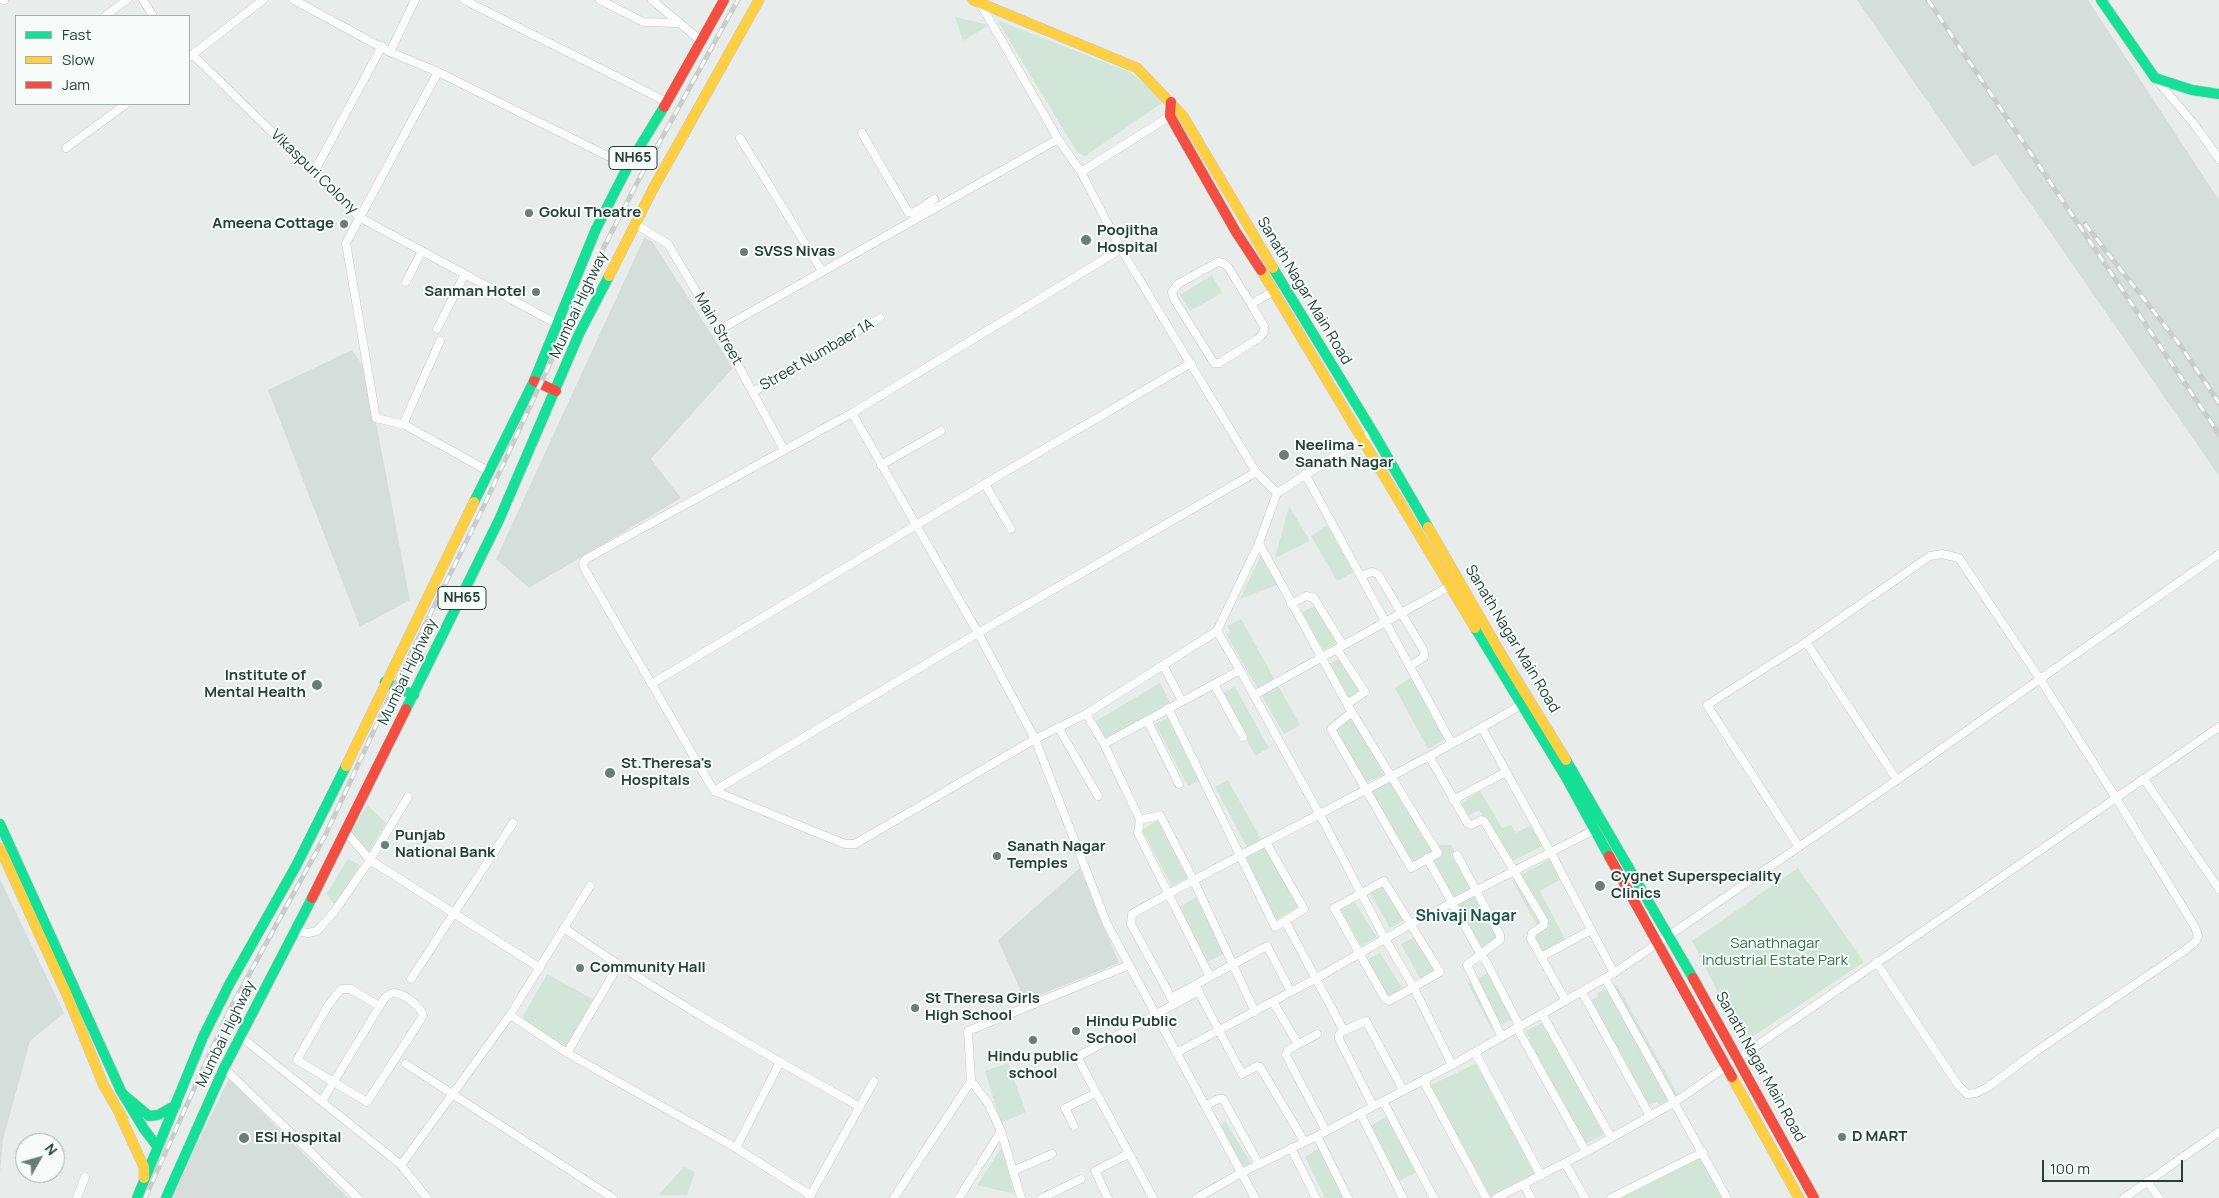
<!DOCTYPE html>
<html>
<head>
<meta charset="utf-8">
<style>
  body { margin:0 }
  #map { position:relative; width:2219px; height:1198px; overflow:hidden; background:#e8edeb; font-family:Manrope,sans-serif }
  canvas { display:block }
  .legend { position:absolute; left:15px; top:15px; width:175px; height:90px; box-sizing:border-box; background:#f7fbf9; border:1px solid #a3b1ad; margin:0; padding:6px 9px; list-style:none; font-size:15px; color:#24423a }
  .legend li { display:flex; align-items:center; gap:10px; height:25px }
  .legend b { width:25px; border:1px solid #a3b1ad }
  .north { position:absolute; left:15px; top:1133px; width:50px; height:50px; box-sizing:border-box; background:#f7fbf9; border:1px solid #a3b1ad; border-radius:50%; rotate:52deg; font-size:14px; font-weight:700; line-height:20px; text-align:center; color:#24423a }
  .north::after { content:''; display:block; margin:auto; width:18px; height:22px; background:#697e78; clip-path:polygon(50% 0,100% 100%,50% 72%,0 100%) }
  .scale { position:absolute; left:2042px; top:1160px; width:141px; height:22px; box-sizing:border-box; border:2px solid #24423a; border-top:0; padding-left:6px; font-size:15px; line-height:18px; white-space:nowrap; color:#24423a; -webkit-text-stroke:4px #f7fbf9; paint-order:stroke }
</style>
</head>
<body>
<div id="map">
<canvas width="2219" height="1198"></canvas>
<ul class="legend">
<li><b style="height:6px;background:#16e098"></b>Fast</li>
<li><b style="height:6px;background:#ffcf43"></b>Slow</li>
<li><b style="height:6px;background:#f24e42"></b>Jam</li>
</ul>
<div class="north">N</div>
<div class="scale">100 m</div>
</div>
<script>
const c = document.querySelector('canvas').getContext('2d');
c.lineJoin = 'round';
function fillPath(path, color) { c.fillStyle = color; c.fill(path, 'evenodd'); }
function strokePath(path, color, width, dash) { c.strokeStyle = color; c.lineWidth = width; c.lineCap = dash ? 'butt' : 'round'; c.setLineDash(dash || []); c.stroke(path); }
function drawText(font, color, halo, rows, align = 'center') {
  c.font = font + ' Manrope,sans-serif'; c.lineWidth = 4; c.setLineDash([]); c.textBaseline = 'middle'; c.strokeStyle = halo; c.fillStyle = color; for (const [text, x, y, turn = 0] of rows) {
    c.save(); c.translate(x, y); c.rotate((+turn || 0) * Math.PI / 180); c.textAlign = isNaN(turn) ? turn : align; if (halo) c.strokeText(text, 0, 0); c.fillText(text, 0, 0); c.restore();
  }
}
const built = new Path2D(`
  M1857,0H2088L2219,200V476L1996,154L1973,167Z
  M644,238L652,241L733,368L651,459L681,498L529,588L496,559Z
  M352,350L366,370L410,600L360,627L268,390Z
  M1080,868L1119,963L1025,1001L998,940Z
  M0,879L64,1013L30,1041L3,1140L0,1173Z
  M229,1079L348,1198H170Z`);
const green = new Path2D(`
  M955,17L989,25L963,41Z
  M997,20L1130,72L1165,101L1085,156L1077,152Z
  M1212,275L1222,293L1190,311L1180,295Z
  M1289,506L1310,541L1275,558Z
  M1327,525L1354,572L1337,581L1311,536Z
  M1261,555L1279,584L1240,599Z
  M1316,605L1339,642L1323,650L1302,612Z
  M1241,619L1300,725L1284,734L1226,634L1230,632L1227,626Z
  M1341,658L1363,694L1348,703L1327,665Z
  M1413,676L1449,737L1428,749L1395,688Z
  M1160,683L1170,702L1107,742L1096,721Z
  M1235,687L1269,748L1255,756L1222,693Z
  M1353,715L1385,774L1365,783L1332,728Z
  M1168,717L1202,779L1188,786L1155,724Z
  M1228,780L1262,841L1248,849L1215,787Z
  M1392,780L1436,853L1410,863L1370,791Z
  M1480,791L1502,828L1511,825L1516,833L1533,824L1545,845L1510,862L1479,810L1465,818L1455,807Z
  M367,805L386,823L369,852L351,831Z
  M1158,820L1189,877L1172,886L1142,830Z
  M1436,845H1451L1473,889L1453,900L1429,859Z
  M1267,846L1298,907L1276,920L1245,856Z
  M348,859L360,865L336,906L326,894Z
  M1550,859L1561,879L1540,891L1566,941L1542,955L1532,936L1539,929L1512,880Z
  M1798,868L1864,962L1743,1043L1692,941Z
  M1383,883L1405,920L1390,928L1368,890Z
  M1474,893L1498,939L1481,952L1454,903Z
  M1196,897L1226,953L1207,962L1180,907Z
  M1354,901L1377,937L1361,946L1340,908Z
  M1415,937L1438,974L1422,982L1401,944Z
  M1380,953L1403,989L1387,998L1366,960Z
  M1489,972L1514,1018L1492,1030L1468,984Z
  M547,974L595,1000L567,1046L521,1020Z
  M1617,985L1678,1095L1659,1105L1657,1102L1646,1106L1589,1002L1598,996L1597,993Z
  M1545,1022L1606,1133L1581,1146L1523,1042L1530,1039L1525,1031Z
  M1008,1063L1026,1112L1001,1123L985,1071Z
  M1477,1063L1538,1174L1489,1198L1427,1087Z
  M1387,1116L1417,1172L1399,1181L1371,1126Z
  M1225,1121L1255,1170L1246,1175L1219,1125Z
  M1002,1147L1014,1194L977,1185Z
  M1321,1147L1348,1198H1325L1305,1157Z
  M1702,1156L1724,1198H1616Z
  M684,1167L695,1172L687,1195H658Z`);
const street = new Path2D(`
  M3,0H4
  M143,0L153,16
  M294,0L390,52L438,72L628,166
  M464,0L667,102
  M600,0L643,22L679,23
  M652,0L700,40
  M980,3L1058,139L1081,172L1121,249L1256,472L1277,493L1259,543L1217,631L1086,714L1035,739L855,844H845L714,791L584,568L583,563L586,559L852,413L1121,249
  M105,16L127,0
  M390,52L415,0
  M193,55L359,217L557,324
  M189,57L263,0
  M2155,78L2194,124L2219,159
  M862,133L908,212L912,213L923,207L926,213
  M740,138L822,271
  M66,148L126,104
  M314,172L382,46
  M1081,172L1170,116
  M923,207L934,199
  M635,224L668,244L719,330L784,450
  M406,282L422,251
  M1251,304L1228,267L1223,263L1218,262L1178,284L1172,292L1174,299L1214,363H1219L1259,338L1264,332V326L1251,304L1274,291
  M437,329L465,274
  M719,330L1058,139
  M440,341L405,420V425L488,471
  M753,392L880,318
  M852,413L978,633L1035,739L1107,924L1255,1198
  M405,425L376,418L346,243L438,72
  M881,465L941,431
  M1305,474L1452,744
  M985,484L1011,529
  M1277,493L1373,432
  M1259,543L1347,704L1438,853L1411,868L1331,729L1352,712
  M1361,576L1372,572L1378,574L1424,651V657L1410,666
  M1291,604L1306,596L1314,598L1343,645
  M1217,631L1240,670L1320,815L1385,939L1413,986L1452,1065
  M1806,642L1897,780
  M1337,649L1365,692L1347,704
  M1163,665L1182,701
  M651,684L988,482L1191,363
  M1214,684L1243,737
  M1254,695L1450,586
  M1168,708L1275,927L1285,921L1344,1031
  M1086,714L1104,744L1140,820L1138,833L1210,977
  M1147,720L1179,784
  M1058,727L1098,796
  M1482,728L1551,853L1614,973
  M1104,744L1240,670
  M1429,756L1468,824L1471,825L1481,820L1484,821L1544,921V925L1532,933L1531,939L1566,1001
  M2144,779L2219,889
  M714,791L978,633L1256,472
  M1453,800L1506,772
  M1140,820L1160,815L1193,879L1255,1012
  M346,832L370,860L540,968
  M1266,842L1304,909L1285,921
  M1799,847L1707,705L1806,642L1930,556L1942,554L1959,558L2040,679L2219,554
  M1457,855L1500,935V940L1497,942L1467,965L1502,1037
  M1427,858L1481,955L1487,963L1520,1027
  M1384,881L1440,972L1389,1001L1385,999L1334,908Z
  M564,928C659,994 760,1051 860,1107
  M295,931L308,933L317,931L334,912L370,860L408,797
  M1541,957L1591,930
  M1605,978L1727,1198
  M411,979L513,823
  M1195,985L1242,1074L1257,1066L1260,1067L1304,1141
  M1582,992L1650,1116
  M1171,998L1267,946L1291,992
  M1273,1002L1298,1044
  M1174,1003L1131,924L1132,914C1260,842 1394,779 1521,705
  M1542,1014L1608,1132L1613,1137
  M510,1015L567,1053L736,1148L810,1195
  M1517,1028L1586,1152
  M1317,1034L1288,1050L1286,1055L1326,1131
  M240,1036L401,1165L427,1198
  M1475,1052L1541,1176
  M567,1053L618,966
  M1176,1053L1315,979L1409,925L1594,830
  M406,1064L613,1198
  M224,1068L358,1198
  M1426,1078V1086L1486,1198
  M322,1101L384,999C388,995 390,993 395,993C404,994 422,1007 423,1016L367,1102L297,1060L329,1004L341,989H351L379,1006
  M1383,1101L1434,1198
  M1205,1106L1218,1099H1223L1259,1164
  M1373,1106L1339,1039V1035L1341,1032L1366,1021L1403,1090
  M1360,1113L1403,1198
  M1074,1126L1065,1108L1096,1093
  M1317,1136L1348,1198
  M736,1148L780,1062
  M1291,1148L1316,1198
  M981,1163L1001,1131
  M1565,1163L1585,1198
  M401,1165L510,1015L590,886
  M1013,1171L1052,1154
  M2147,1181L2159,1198
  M1524,1185L1531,1198
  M77,1198L85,1177
  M809,1198L874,1081
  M894,1198L971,1081
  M959,1198L977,1169
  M1021,1198L1001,1131L988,1103L971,1081L968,1031L1129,965
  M1042,1198L1081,1179
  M1108,1198L1095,1171L1128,1154
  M1153,1198L1077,1057L1199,991
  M1197,1198L1241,1173L1317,1136L1452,1065L1614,973L1897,780L2040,679L2116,798L2195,927L2198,936L2196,941L2184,951L2035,1052L1988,1087L1976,1093L1967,1094L1958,1085L1876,962
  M1496,1198L1586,1152L1675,1102L2219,727
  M1611,1198L1703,1152
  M2124,1198L2219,1132`);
const fast = new Path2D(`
  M2101,0L2155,78L2192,90L2219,94
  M1273,268L1373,432L1428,527
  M474,502L534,381L596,229L628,166L664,107
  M1475,628L1567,779L1609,856
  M385,682L414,695
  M406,709L499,520L579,334L609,276
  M1566,760L1693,978
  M0,824L121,1091L144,1129L157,1146
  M124,1095L149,1116L158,1115L176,1105
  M137,1198L203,1037L230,983L296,866L346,766
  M166,1198L224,1068L312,898`);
const slow = new Path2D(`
  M973,0L1137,68L1183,116L1273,268
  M1261,270L1475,628
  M609,276L654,187L759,0
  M1428,527L1501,654L1566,760
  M346,766L474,502
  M0,848L67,995L103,1084L123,1119
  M1732,1077L1799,1198
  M120,1115L144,1167V1178`);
const jam = new Path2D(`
  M1171,102L1170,116L1236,232L1261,270
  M664,107L724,0
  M534,381L556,391
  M1609,856L1732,1077
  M312,898L406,709
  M1693,978L1814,1198`);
const rail = new Path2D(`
  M1928,0L2219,434
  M2085,224L2180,345L2219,403
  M145,1198L229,1011L325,836L394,687L481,512L604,247L638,181L738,0`);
const markers = [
  [529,213,5,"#697e78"],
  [344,224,5,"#697e78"],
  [1086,240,6,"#697e78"],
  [744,252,5,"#697e78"],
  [536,292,5,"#697e78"],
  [1284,455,6,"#697e78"],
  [317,685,6,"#697e78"],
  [610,773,6,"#697e78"],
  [385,845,5,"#697e78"],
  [997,856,5,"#697e78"],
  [1600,886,6,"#697e78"],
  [580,968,5,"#697e78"],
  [915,1008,5,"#697e78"],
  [1076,1031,5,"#697e78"],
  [1033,1040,5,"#697e78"],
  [1842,1137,5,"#697e78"],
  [244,1138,6,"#697e78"]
];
const shields = [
  [633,158,48],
  [462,598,48]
];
const shieldNames = [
  ["NH65",633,158],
  ["NH65",462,598]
];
const streetNames = [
  ["Vikaspuri Colony",314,172,44],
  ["Sanath Nagar Main Road",1304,291,59],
  ["Mumbai Highway",579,305,-65],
  ["Main Street",718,329,60],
  ["Street Numbaer 1A",817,355,-30],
  ["Sanath Nagar Main Road",1512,639,59],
  ["Mumbai Highway",408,672,-64],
  ["Mumbai Highway",226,1034,-64],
  ["Sanath Nagar Main Road",1760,1067,61]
];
const poiNames = [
  ["Gokul Theatre",539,213],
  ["Ameena Cottage",334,224,"right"],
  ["Poojitha",1097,231],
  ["Hospital",1097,248],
  ["SVSS Nivas",754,252],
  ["Sanman Hotel",526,292,"right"],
  ["Neelima -",1295,446],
  ["Sanath Nagar",1295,463],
  ["Institute of",306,676,"right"],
  ["Mental Health",306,693,"right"],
  ["St.Theresa's",621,764],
  ["Hospitals",621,781],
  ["Punjab",395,836],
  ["National Bank",395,853],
  ["Sanath Nagar",1007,847],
  ["Temples",1007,864],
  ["Cygnet Superspeciality",1611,877],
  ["Clinics",1611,894],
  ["Community Hall",590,968],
  ["St Theresa Girls",925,999],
  ["High School",925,1016],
  ["Hindu Public",1086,1022],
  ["School",1086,1039],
  ["Hindu public",1033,1057,"center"],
  ["school",1033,1074,"center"],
  ["D MART",1852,1137],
  ["ESI Hospital",255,1138]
];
const parkNames = [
  ["Sanathnagar",1775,944],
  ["Industrial Estate Park",1775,961]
];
const neighbourhoodNames = [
  ["Shivaji Nagar",1466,917]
];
fillPath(built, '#d6dedb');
fillPath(green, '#d1e6d8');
strokePath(street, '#c5cac8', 9);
strokePath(fast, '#c3cbc8', 11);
strokePath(slow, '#c3cbc8', 11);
strokePath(jam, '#c3cbc8', 11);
strokePath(street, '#fcfcfc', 8);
strokePath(fast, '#16e098', 10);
strokePath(slow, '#ffcf43', 10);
strokePath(jam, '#f24e42', 10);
strokePath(rail, '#c9cdcc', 5);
strokePath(rail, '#f7fbf9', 3, [9]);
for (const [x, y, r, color] of markers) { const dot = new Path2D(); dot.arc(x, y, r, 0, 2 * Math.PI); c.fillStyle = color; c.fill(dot); strokePath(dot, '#f7fbf9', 2); }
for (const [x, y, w] of shields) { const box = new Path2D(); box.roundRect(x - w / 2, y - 11.5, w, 23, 4); c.fillStyle = '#f7fbf9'; c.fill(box); strokePath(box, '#24423a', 1); }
drawText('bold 14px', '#24423a', null, shieldNames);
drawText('15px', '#24423a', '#f7fbf9', streetNames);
drawText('bold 15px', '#24423a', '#f7fbf9', poiNames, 'left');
drawText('15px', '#2d7a4b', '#f7fbf9', parkNames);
drawText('bold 16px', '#1f5548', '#f7fbf9', neighbourhoodNames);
</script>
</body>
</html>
